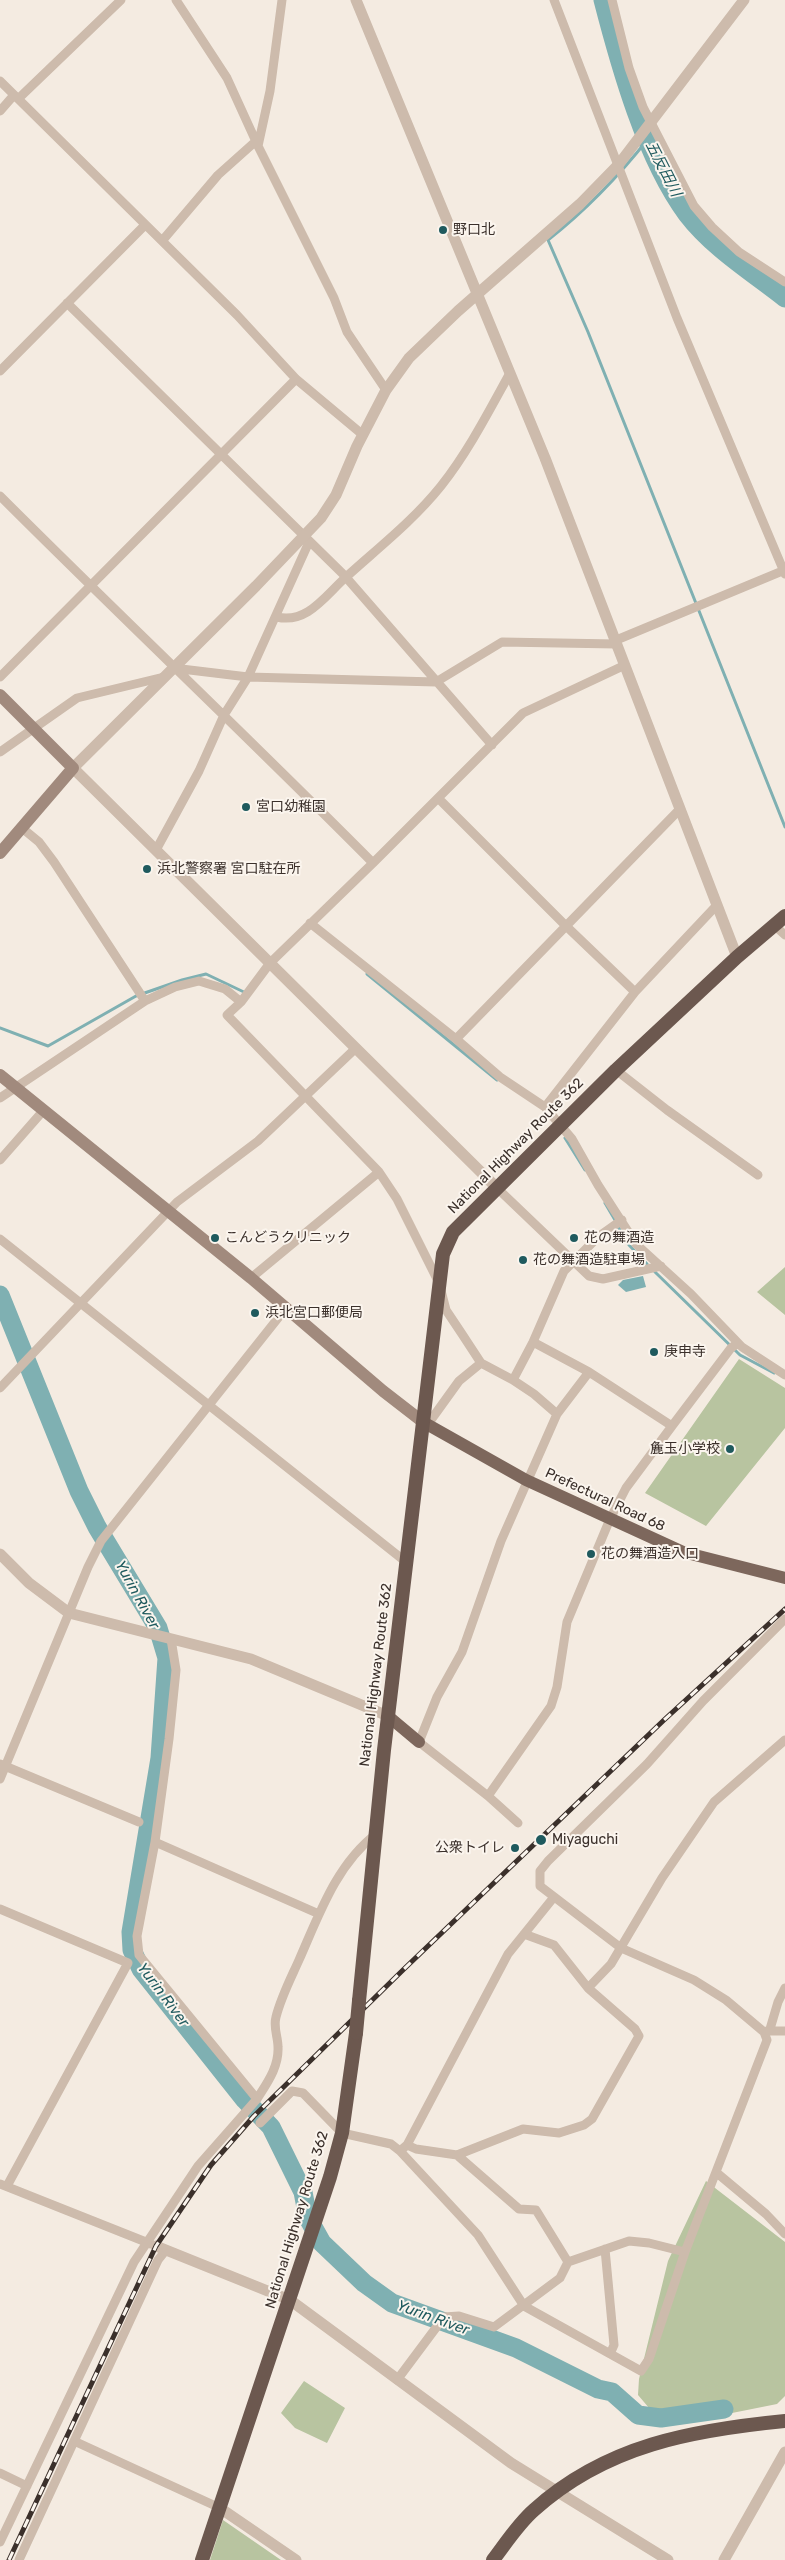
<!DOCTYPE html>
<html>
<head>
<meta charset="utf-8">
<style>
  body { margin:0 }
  canvas { display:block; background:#f4ebe1 }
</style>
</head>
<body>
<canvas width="785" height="2560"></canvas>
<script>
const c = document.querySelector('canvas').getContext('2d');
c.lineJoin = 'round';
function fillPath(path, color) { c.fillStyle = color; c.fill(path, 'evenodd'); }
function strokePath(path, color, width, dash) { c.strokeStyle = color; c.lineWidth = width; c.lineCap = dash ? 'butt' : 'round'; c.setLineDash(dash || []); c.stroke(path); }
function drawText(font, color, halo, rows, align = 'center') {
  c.font = font + ' Rubik,"Noto Sans JP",sans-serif'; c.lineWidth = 4; c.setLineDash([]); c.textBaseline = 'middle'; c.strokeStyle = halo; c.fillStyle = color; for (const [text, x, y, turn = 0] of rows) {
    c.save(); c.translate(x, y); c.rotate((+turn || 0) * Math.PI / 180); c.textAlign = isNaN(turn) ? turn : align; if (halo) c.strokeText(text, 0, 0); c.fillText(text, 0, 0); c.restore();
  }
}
const green = new Path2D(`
  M785,1267V1315L757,1292Z
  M739,1359L785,1388V1428L706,1526L645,1493Z
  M706,2181L785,2242V2396L777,2404L717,2416L661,2422L638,2395L639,2379L668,2261Z
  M304,2381L345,2408L327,2443L295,2428L281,2413Z
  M223,2520L281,2560H210Z`);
const water = new Path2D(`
  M643,1276L646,1287L626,1292L618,1285L623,1280Z`);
const stream = new Path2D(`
  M648,139C618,177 586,210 548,240L588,332L785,827
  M367,974L497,1080
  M0,1028L48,1046L136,996L182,980L206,974L246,993
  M565,1138L585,1170
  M605,1203L615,1220
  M617,1225L629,1245L647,1264
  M655,1272L740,1355L774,1373`);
const river = new Path2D(`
  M603,0C620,66 646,159 687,214C713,248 752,272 785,298
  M0,1295L79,1491L97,1527L158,1628L167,1658L160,1758L131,1932L132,1950L141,1969L245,2100L271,2127L303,2192L308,2218L322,2243L364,2283L392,2303L516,2348L598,2389L612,2392L638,2415L661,2418L724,2409`);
const minor = new Path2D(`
  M176,0L227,78L258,146L334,298L347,332L386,390
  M554,0L677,318L785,574
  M612,0L629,68L643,107L694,206L712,227L739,252L785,282
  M0,81L237,315L296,379L363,435
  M18,99L121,0
  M0,111L14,95
  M258,146L270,91L282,0
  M162,241L218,175L256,141
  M67,303L344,575L492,745
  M0,371L144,226
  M0,496C123,619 250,739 373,863L270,963L241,1002L227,1015L379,1172L397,1199L439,1283L446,1310L462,1334L481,1363L513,1380
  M277,617C307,624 325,596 345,578C378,548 413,521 441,486C468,452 489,411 510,373
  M614,641L785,570
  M173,668L248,677L436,682L502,642L616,644
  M0,677L296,379
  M0,752L77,698L164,677
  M439,799L565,925L635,992L716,906
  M22,828L39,842L54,862L145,1001
  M156,850L199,771L224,715L248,677L309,542
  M373,863L523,713L623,666
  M310,923L456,1039L500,1077L545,1107L572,1139L598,1185L636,1244L691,1294L742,1347L785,1375
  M774,925L785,935
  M456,1039L679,810
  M616,1070L667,1110L758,1175
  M0,1098L145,1001L175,987L199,981L225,989L241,1002
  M545,1107L635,992
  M0,1160L43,1111
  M497,1188L589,1276L603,1279L661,1266
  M0,1239L406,1562
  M251,1278L379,1172
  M533,1342L589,1372L672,1426L731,1348L738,1343
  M0,1388L177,1202L258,1141L356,1048
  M557,1414L589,1372
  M428,1424L459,1381L481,1363
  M171,1639L176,1670L169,1739L155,1842L137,1936L139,1955L257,2099C267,2083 279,2067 278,2047C278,2036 273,2028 276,2017C281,1997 291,1978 299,1960C319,1915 336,1865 376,1834
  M0,1764L139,1822
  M0,1779L88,1567L101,1541L286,1308
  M488,1796L551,1706L557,1687L567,1622L610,1519L626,1488L672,1426
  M518,1823L488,1796L419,1742L437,1697L462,1652L501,1541L557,1414L534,1394L513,1380L533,1342L564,1271L598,1237L622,1220
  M155,1842L319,1914
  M0,1909L128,1963L7,2186
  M588,1988L611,1964L662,1878L714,1802L785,1740
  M770,2029L778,2002L785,1988
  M767,2031H785
  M260,2123L292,2091L303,2093L342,2133L391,2144L400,2151L478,2235L524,2306L641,2371L649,2359L685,2252L767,2040L764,2032L726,2000L694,1980L621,1948L540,1886V1871L548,1861L647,1764L703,1701L785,1619
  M407,2145L416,2149L457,2155L519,2209L536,2210L568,2262
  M400,2151L407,2145L508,1954L554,1897
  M457,2155L523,2129L559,2133L584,2125L592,2119L639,2036L635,2029L588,1988L554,1945L524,1934
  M717,2173L766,2214L785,2234
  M0,2184L151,2244
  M605,2249L614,2345L610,2354
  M397,2380L444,2317L459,2316L494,2327L560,2278L568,2262L629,2241L649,2243L685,2252
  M74,2441L220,2508
  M0,2473L27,2486
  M0,2542L134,2262L198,2166L257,2099
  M19,2560L158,2260L166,2250`);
const tertiary = new Path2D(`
  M356,0L545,458L737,957
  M497,1188L73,768L256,586L321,518L336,495L357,446L386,390L409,358L458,311L580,204L619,164L744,0
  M0,1554L29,1583L69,1613L251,1659L388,1716
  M156,2246L290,2300L511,2463L668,2560
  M220,2508L296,2560
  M724,2560L785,2452`);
const secondary = new Path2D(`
  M0,695L73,768L0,853
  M0,1075L251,1278L383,1391L423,1422`);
const primary = new Path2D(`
  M423,1422L526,1480L683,1552L785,1578
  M388,1716L419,1742`);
const trunk = new Path2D(`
  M359,2001L384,1750L443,1254L453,1232L616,1070L737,957L785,916
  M202,2560L330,2177L342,2133L356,2033
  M493,2560C506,2543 518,2524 534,2510C606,2445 693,2430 785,2421`);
const rail = new Path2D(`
  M9,2560L156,2246L211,2165L254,2116L404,1969L664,1720L785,1609`);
const trunkBridge = new Path2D(`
  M356,2033L359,2001`);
const markers = [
  [443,230,5,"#1f5a5e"],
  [246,807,5,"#1f5a5e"],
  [147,869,5,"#1f5a5e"],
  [215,1238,5,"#1f5a5e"],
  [574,1238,5,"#1f5a5e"],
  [523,1260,5,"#1f5a5e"],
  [255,1313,5,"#1f5a5e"],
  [654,1352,5,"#1f5a5e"],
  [730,1449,5,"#1f5a5e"],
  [591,1554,5,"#1f5a5e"],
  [541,1840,6,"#1f5a5e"],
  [515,1848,5,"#1f5a5e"]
];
const poiNames = [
  ["野口北",453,230],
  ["宮口幼稚園",256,807],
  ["浜北警察署 宮口駐在所",157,869],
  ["こんどうクリニック",225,1238],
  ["花の舞酒造",584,1238],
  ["花の舞酒造駐車場",533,1260],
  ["浜北宮口郵便局",265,1313],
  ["庚申寺",664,1352],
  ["麁玉小学校",720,1449,"right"],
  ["花の舞酒造入口",601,1554],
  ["Miyaguchi",552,1840],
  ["公衆トイレ",505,1848,"right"]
];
const streetNames = [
  ["National Highway Route 362",516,1146,-45],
  ["Prefectural Road 68",605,1500,25],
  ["National Highway Route 362",376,1675,-83],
  ["National Highway Route 362",297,2220,-73]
];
const waterNames = [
  ["五反田川",663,169,63],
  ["Yurin River",137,1595,61],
  ["Yurin River",163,1995,53],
  ["Yurin River",433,2318,20]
];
fillPath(green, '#b8c4a0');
fillPath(water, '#7fb0b2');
strokePath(stream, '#7fb0b2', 3);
strokePath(river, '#7fb0b2', 19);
strokePath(minor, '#cdbbac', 9);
strokePath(tertiary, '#cdbbac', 11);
strokePath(secondary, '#a18a7d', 12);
strokePath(primary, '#7d675c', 12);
strokePath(trunk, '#6c584f', 14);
strokePath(rail, '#3b302b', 5);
strokePath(rail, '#fbf5ee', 3, [9]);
strokePath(trunkBridge, '#6c584f', 14);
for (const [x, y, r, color] of markers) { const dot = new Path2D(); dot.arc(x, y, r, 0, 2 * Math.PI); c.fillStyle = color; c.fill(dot); strokePath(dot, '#fbf5ee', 2); }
drawText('14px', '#3b302b', '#fbf5ee', poiNames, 'left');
drawText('14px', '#3b302b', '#fbf5ee', streetNames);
drawText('italic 15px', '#1f5a5e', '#fbf5ee', waterNames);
</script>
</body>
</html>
